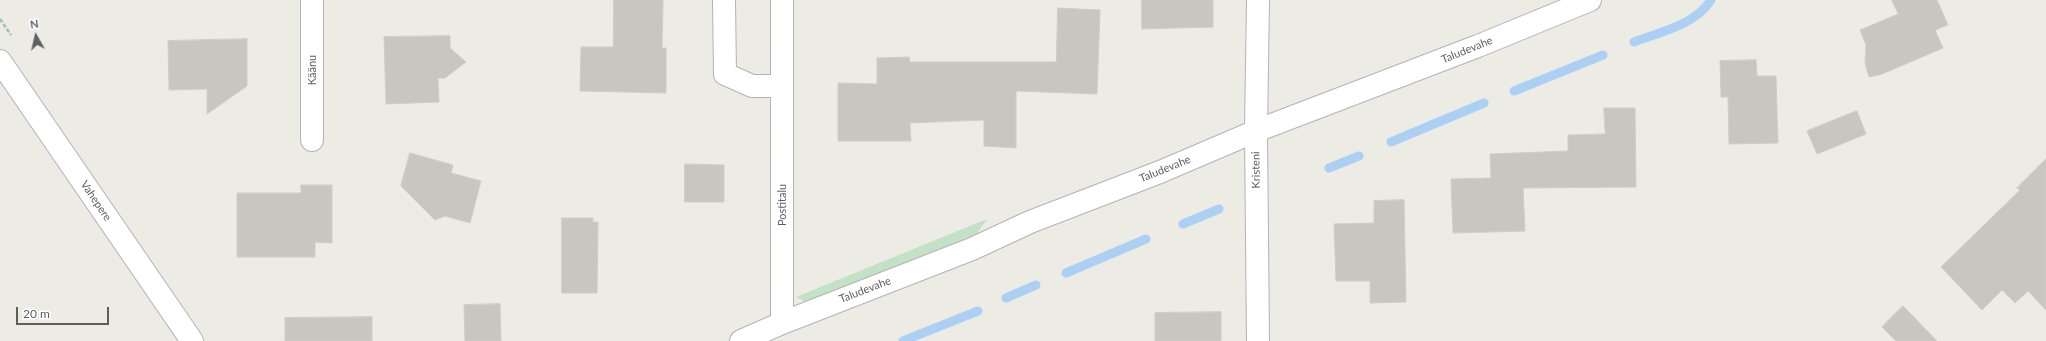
<!DOCTYPE html>
<html>
<head>
<meta charset="utf-8">
<style>
  body { margin:0 }
  #map { position:relative; width:2046px; height:341px; overflow:hidden; background:#ecebe4; font-family:Lato,sans-serif }
  canvas { display:block }
  .north { position:absolute; left:16px; top:16px; width:40px; height:40px; -webkit-text-stroke:3px #fff; paint-order:stroke; rotate:352deg; font-size:11px; font-weight:700; line-height:16px; text-align:center; color:#5c5e62 }
  .north::after { content:''; display:block; margin:auto; width:14px; height:18px; background:#5c5e62; clip-path:polygon(50% 0,100% 100%,50% 72%,0 100%) }
  .scale { position:absolute; left:16px; top:307px; width:93px; height:18px; box-sizing:border-box; border:2px solid #5c5e62; border-top:0; padding-left:5px; font-size:12px; line-height:14px; white-space:nowrap; color:#5c5e62; -webkit-text-stroke:3px #fff; paint-order:stroke }
</style>
</head>
<body>
<div id="map">
<canvas width="2046" height="341"></canvas>
<div class="north">N</div>
<div class="scale">20 m</div>
</div>
<script>
const c = document.querySelector('canvas').getContext('2d');
c.lineJoin = 'round';
function fillPath(path, color) { c.fillStyle = color; c.fill(path, 'evenodd'); }
function strokePath(path, color, width, dash) { c.strokeStyle = color; c.lineWidth = width; c.lineCap = dash ? 'butt' : 'round'; c.setLineDash(dash || []); c.stroke(path); }
function drawText(font, color, halo, rows, align = 'center') {
  c.font = font + ' Lato,sans-serif'; c.lineWidth = 3; c.setLineDash([]); c.textBaseline = 'middle'; c.strokeStyle = halo; c.fillStyle = color; for (const [text, x, y, turn = 0] of rows) {
    c.save(); c.translate(x, y); c.rotate((+turn || 0) * Math.PI / 180); c.textAlign = isNaN(turn) ? turn : align; if (halo) c.strokeText(text, 0, 0); c.fillText(text, 0, 0); c.restore();
  }
}
const green = new Path2D(`
  M987,219L977,234L808,303L796,297Z`);
const stream = new Path2D(`
  M1634,42C1660,32 1695,25 1711,0
  M1514,91L1603,55
  M1391,142L1484,103
  M1329,168L1359,156
  M1183,224L1219,209
  M1066,273L1146,239
  M1006,298L1036,285
  M903,341L978,311`);
const building = new Path2D(`
  M614,0H663L662,48H666V93L580,91L581,47H613Z
  M1142,0H1213V27L1142,29Z
  M1892,0H1937L1948,25L1935,30L1943,48L1882,74L1869,77L1865,63L1866,45L1860,30L1898,14Z
  M1058,8L1100,10L1097,94L1016,91V148L984,146V120L910,123L911,141H838V83L877,84V58L909,57L910,62H1056Z
  M450,36V48L466,62L445,78H438L439,102L386,104L384,37Z
  M247,39V86L207,114V89L169,90L168,41Z
  M1756,60L1757,76H1776L1778,143L1729,144L1728,97H1721L1720,61Z
  M1604,108H1635L1636,187L1523,188L1525,231L1453,233L1451,179L1491,178L1490,154L1568,151V135L1605,134Z
  M1857,111L1866,134L1817,154L1807,131Z
  M410,153L453,165L451,173L481,181L470,223L445,216L435,220L401,186Z
  M2046,159V310L2028,291L2015,303L2002,290L1982,310L1941,267L2020,190L2017,188Z
  M685,164L724,165V202H685Z
  M301,185H332V243L315,242V257H237V193H301Z
  M1404,200L1406,302L1370,303V281H1336L1334,224L1374,223V201Z
  M562,218H593V222H598L597,293H562Z
  M500,304L501,341H465L464,305Z
  M1903,306L1937,341H1896L1882,327Z
  M1221,312V341H1155V313Z
  M372,317V341H285V318Z`);
const path = new Path2D(`
  M0,19L11,35`);
const minor = new Path2D(`
  M312,0V140
  M724,0L725,74L752,86H782
  M1258,0L1256,131L1258,341
  M0,61L192,341
  M782,323V0
  M741,341L782,323L972,249L1030,222L1160,172L1256,131L1478,46L1590,0`);
const streetNames = [
  ["Taludevahe",1467,50,-22],
  ["Käänu",312,70,-90],
  ["Taludevahe",1165,169,-22],
  ["Kristeni",1256,170,-91],
  ["Vahepere",96,201,56],
  ["Postitalu",782,205,-90],
  ["Taludevahe",865,290,-21]
];
fillPath(green, '#c3e1c5');
strokePath(stream, '#acd0f4', 9);
fillPath(building, '#c8c6c0');
strokePath(building, '#d0cdc3', 1);
strokePath(minor, '#b1b3b7', 24);
strokePath(path, '#9dc1aa', 2.5, [4, 2]);
strokePath(minor, '#fff', 22);
drawText('11px', '#5c5e62', '#fff', streetNames);
</script>
</body>
</html>
